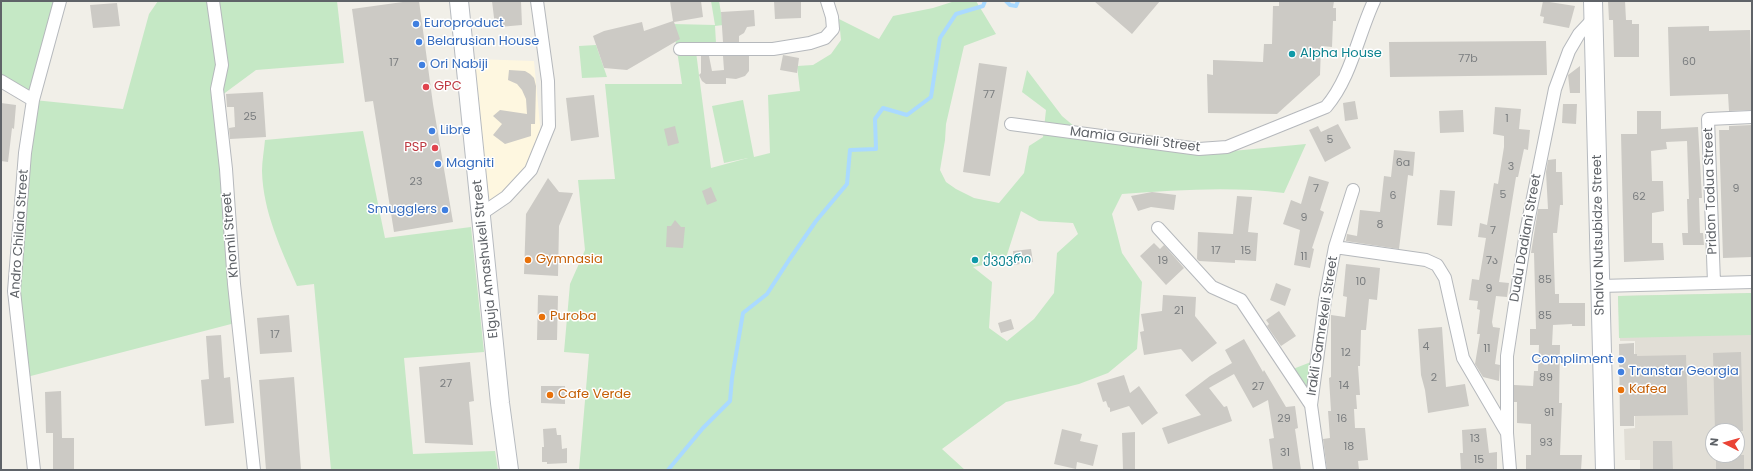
<!DOCTYPE html>
<html>
<head>
<meta charset="utf-8">
<style>
  body { margin:0 }
  #map { position:relative; width:1753px; height:471px; overflow:hidden; background:#f1efe8; font-family:Poppins,sans-serif }
  canvas { display:block }
  .frame { position:absolute; inset:0; border:2px solid #5f6368; pointer-events:none }
  .north { position:absolute; left:1705px; top:423px; width:40px; height:40px; box-sizing:border-box; background:#fff; border:1px solid #bfc1c3; border-radius:50%; rotate:276deg; font-size:11px; font-weight:700; line-height:16px; text-align:center; color:#5f6368 }
  .north::after { content:''; display:block; margin:auto; width:14px; height:18px; background:#ea4335; clip-path:polygon(50% 0,100% 100%,50% 72%,0 100%) }
</style>
</head>
<body>
<div id="map">
<canvas width="1753" height="471"></canvas>
<div class="frame"></div>
<div class="north">N</div>
</div>
<script>
const c = document.querySelector('canvas').getContext('2d');
c.lineJoin = 'round';
function fillPath(path, color) { c.fillStyle = color; c.fill(path, 'evenodd'); }
function strokePath(path, color, width, dash) { c.strokeStyle = color; c.lineWidth = width; c.lineCap = dash ? 'butt' : 'round'; c.setLineDash(dash || []); c.stroke(path); }
function drawText(font, color, halo, rows, align = 'center') {
  c.font = font + ' Poppins,"Noto Sans Georgian",sans-serif'; c.lineWidth = 3; c.setLineDash([]); c.textBaseline = 'middle'; c.strokeStyle = halo; c.fillStyle = color; for (const [text, x, y, turn = 0] of rows) {
    c.save(); c.translate(x, y); c.rotate((+turn || 0) * Math.PI / 180); c.textAlign = isNaN(turn) ? turn : align; if (halo) c.strokeText(text, 0, 0); c.fillText(text, 0, 0); c.restore();
  }
}
const commercial = new Path2D(`
  M474,59L534,61L541,136L530,166L506,189L485,204Z`);
const education = new Path2D(`
  M1752,293V470H1640V460H1625L1624,429L1635,428V341H1620L1618,296ZM1713,431H1737V455H1713Z`);
const green = new Path2D(`
  M1,1H60L34,100L123,109L149,14L158,1H337L344,63L256,70L214,101L235,323L23,378L14,291L33,100L1,81Z
  M711,1H719L723,25L715,26L716,43L695,44L711,168L748,158L724,163L712,106L743,100L754,157L770,153L768,95L800,91L797,66L813,65L831,54L841,40L839,19L879,39L893,16L933,8L955,1H976L996,34L964,46L946,124L945,140L940,170L946,182L956,189L974,198L999,203L1024,173L1029,146L1043,137L1046,110L1022,92L1027,70L1062,116L1075,127L1222,152L1306,144L1284,193C1231,186 1176,190 1122,194L1112,214L1122,253L1142,282L1137,349L1108,373L1079,384L1006,402L942,449L965,470H579L589,354L564,352L570,284L585,250L578,180L615,179L605,84H682L673,24L715,25ZM1021,211L1039,221L1073,223L1078,234L1057,253L1054,293L1034,319L1007,341L989,328L992,282L973,267L1005,261Z
  M596,45L607,77L582,78L579,46Z
  M363,131L385,238L471,227L484,352L404,358L413,454L495,451L498,470H331L314,284L297,286C281,249 263,212 262,171C262,161 264,151 265,140Z
  M1752,293V335L1619,338L1618,296Z
  M1311,362L1309,387L1305,389L1293,369Z`);
const stream = new Path2D(`
  M1006,1L1010,5L1016,6L1018,1
  M668,470L703,428L730,401L732,378L743,313L767,294L789,260L816,221L847,184L850,150L876,149L875,119L883,108L907,115L931,97L940,38L956,14L983,6L985,1`);
const building = new Path2D(`
  M410,1H419L433,104L453,222L394,232L373,101L365,102L352,9Z
  M492,1H521L522,25L499,27L495,26Z
  M670,1H701L703,17L674,22L680,39L627,70L604,68L593,36L604,31L642,22L644,31L673,21Z
  M774,1H801V18L775,19Z
  M1094,1H1160L1132,34Z
  M1279,1H1334L1333,8H1336V21H1333L1332,47L1321,46L1320,75L1277,114L1208,113L1207,74L1213,75V60L1263,62L1264,44H1272L1273,6H1279Z
  M1543,1L1575,6L1569,28L1543,23L1544,17L1540,16Z
  M1608,1H1625L1626,20H1632V24H1639V57H1614L1613,20H1609Z
  M117,3L120,26L93,28L90,5Z
  M754,10L755,26L747,27L744,33L739,36V42H723L721,12Z
  M1709,26V31L1750,30L1752,110L1729,111L1728,94L1670,96L1668,27Z
  M1546,41L1547,75L1390,77L1389,42Z
  M783,55L799,58L797,73L780,70Z
  M701,56H709L712,71L724,70L723,56H749V71L745,76L736,79L726,78V84H706L702,81L699,75L701,73Z
  M979,63L1007,67L990,176L963,172Z
  M1580,66V93H1570L1568,75Z
  M509,70L525,71L530,74L534,78L536,86L535,124H531V136L505,144L493,135L502,124L493,116L500,110L527,114L526,99L522,90L517,84L508,80Z
  M263,92L266,137L230,139L229,128L235,127L234,107H227L226,94Z
  M594,95L599,137L571,141L566,98Z
  M1355,101L1358,119L1345,121L1343,103Z
  M1,103L16,105L14,129L12,128L8,162L1,161Z
  M1563,104H1577L1576,124L1562,123Z
  M1495,107L1521,109L1519,129L1530,130L1528,150L1524,149L1518,177H1516L1499,282L1509,283L1507,297L1496,296L1492,322L1493,327L1500,328L1495,364L1500,365L1499,381L1483,377L1475,364L1480,334H1477L1480,310L1477,309L1478,301L1469,300L1472,279L1479,280L1486,238L1478,237L1480,223L1487,225L1494,183L1498,184L1504,147V136L1493,134Z
  M1463,110L1464,132L1440,133L1439,111Z
  M1637,111H1661V129L1698,127L1702,198H1699L1700,233H1703L1704,245H1683L1682,233H1688L1687,199H1689L1687,141L1666,142L1667,149L1651,151L1652,181H1663L1664,211L1652,213V243H1663L1664,260L1624,262L1621,134H1637Z
  M1338,124L1351,148L1325,162L1309,130L1318,126L1321,132Z
  M1752,125V257L1723,258L1719,130H1729V126Z
  M675,126L679,143L668,146L664,129Z
  M1394,150L1415,152L1413,176L1408,175L1399,249L1346,241L1347,234L1357,236L1360,210L1380,212L1384,176L1391,177Z
  M1556,159V172H1562L1563,205H1560L1557,233H1553L1555,294H1559V303H1585V326H1572V324L1553,325L1552,345H1560L1559,403H1562L1560,455H1582L1581,470H1526V455H1531V424L1517,423V402H1514V385L1533,386L1534,371H1538L1539,345H1530V329H1536L1534,253H1531L1538,209H1548L1546,172L1548,160Z
  M1309,176L1329,182L1320,210L1324,212L1312,248L1314,249L1310,268L1294,265L1300,230L1283,224L1291,200L1301,204Z
  M548,178L559,192L573,193L559,226L558,276L524,274L526,214Z
  M711,187L717,201L707,205L702,191Z
  M1440,190L1455,191L1452,226L1437,225Z
  M1152,192L1176,195L1174,210L1151,207L1138,211L1131,196Z
  M1237,196L1252,197L1248,232L1258,233L1256,261L1235,260V263L1199,261L1197,259L1198,232L1233,234Z
  M675,220L681,227H685L683,248L666,247L667,226H671Z
  M1154,243L1160,249L1164,245L1184,268L1166,285L1140,256Z
  M1031,249L1033,262L1014,265L1013,251Z
  M1346,264L1380,268L1377,300L1369,299L1366,330H1361L1360,366H1358L1360,395H1356L1357,409H1354L1355,428H1365L1368,460L1358,461L1359,470H1327L1323,439L1330,438L1328,411H1331L1329,378L1331,377V315L1345,317L1347,297L1343,296Z
  M1276,283L1291,289L1285,306L1270,300Z
  M538,295L558,296L557,340H537Z
  M1163,295L1196,297L1195,316L1217,343L1192,362L1181,349L1144,355L1140,332L1144,331L1141,314L1162,311Z
  M1279,311L1296,336L1281,346L1267,326L1269,324L1266,320Z
  M289,315L292,352L260,354L257,318Z
  M1011,319L1014,329L1001,333L998,323Z
  M1442,327L1446,387L1465,384L1469,406L1428,413L1425,390L1421,375L1418,329Z
  M221,335L224,378L230,377L234,423L205,426L201,380L209,379L206,336Z
  M1244,339L1263,372L1264,370L1286,407L1295,406L1298,428L1295,429L1301,470H1273L1269,439L1274,438L1268,400L1253,408L1234,374L1209,388L1224,407L1227,406L1232,421L1168,444L1162,428L1201,415L1185,395L1210,376L1232,363L1225,350Z
  M1634,343V354H1637V356L1686,355L1688,415L1634,416V426H1620L1619,344Z
  M1741,352L1743,431H1715L1713,353Z
  M470,362L474,401L469,402L473,445L425,443L419,367Z
  M1124,375L1130,393L1139,386L1158,413L1142,425L1129,406L1110,412V408L1108,407L1106,401L1103,402L1097,383Z
  M294,377L301,470H266L259,380Z
  M541,386H565V404L541,403Z
  M61,391L62,438H74V470H53V433H46L45,392Z
  M556,428L557,435H561L562,449L567,448V463L547,464V462H542V447H544L543,429Z
  M1486,428L1489,453L1497,452V470H1461L1460,453H1463L1462,430Z
  M1062,429L1082,434L1080,441L1098,445L1093,466L1077,462L1076,469L1054,464Z
  M1135,432V470H1123L1122,433Z
  M1653,441H1672L1673,470H1653Z
  M1716,455H1744V470H1716Z`);
const street = new Path2D(`
  M213,1L222,65L217,89L226,169L234,284L254,470
  M680,49H773L810,43L825,38L833,29L832,17L827,1
  M1,81L33,100
  M1011,124L1199,149L1227,147L1326,107C1351,78 1358,35 1374,1
  M481,214L506,197L531,170L549,126L548,81L537,1
  M1158,228L1212,287L1241,300L1311,405
  M1335,247L1353,190
  M1714,283L1708,119L1752,117
  M1600,286L1752,282
  M34,470L14,291L25,153L33,100L60,1
  M1320,470L1311,405L1325,300L1335,247L1426,260L1437,265L1445,278L1463,358L1507,433
  M1510,470L1507,433V356L1526,232L1555,89L1569,51L1579,34L1594,18`);
const secondary = new Path2D(`
  M459,1L500,403L509,470
  M1593,1L1605,470`);
const markers = [
  [416,24,4,"#3f7fe0"],
  [419,42,4,"#3f7fe0"],
  [1292,54,4,"#0f9aa8"],
  [422,65,4,"#3f7fe0"],
  [426,87,4,"#e0444e"],
  [432,131,4,"#3f7fe0"],
  [435,148,4,"#e0444e"],
  [438,164,4,"#3f7fe0"],
  [445,210,4,"#3f7fe0"],
  [528,260,4,"#e8710a"],
  [975,260,4,"#0f9aa8"],
  [542,317,4,"#e8710a"],
  [1621,360,4,"#3f7fe0"],
  [1621,372,4,"#3f7fe0"],
  [1621,390,4,"#e8710a"],
  [550,395,4,"#e8710a"]
];
const numberNames = [
  ["77b",1468,59],
  ["60",1689,62],
  ["17",394,63],
  ["77",989,95],
  ["25",250,117],
  ["1",1507,119],
  ["5",1330,140],
  ["6a",1403,163],
  ["3",1511,167],
  ["23",416,182],
  ["7",1316,189],
  ["9",1736,189],
  ["5",1503,195],
  ["6",1393,196],
  ["62",1639,197],
  ["9",1304,218],
  ["8",1380,225],
  ["7",1493,231],
  ["17",1216,251],
  ["15",1246,251],
  ["11",1304,257],
  ["19",1163,261],
  ["7ა",1492,261],
  ["85",1545,280],
  ["10",1361,282],
  ["9",1489,289],
  ["21",1179,311],
  ["85",1545,316],
  ["17",275,335],
  ["4",1426,347],
  ["11",1487,349],
  ["12",1346,353],
  ["2",1434,378],
  ["89",1546,378],
  ["27",446,384],
  ["14",1344,386],
  ["27",1258,387],
  ["91",1549,413],
  ["29",1284,419],
  ["16",1342,419],
  ["13",1475,439],
  ["93",1546,443],
  ["18",1349,447],
  ["31",1285,453],
  ["15",1479,460]
];
const shopNames = [
  ["Europroduct",424,24],
  ["Belarusian House",427,42],
  ["Ori Nabiji",430,65],
  ["Libre",440,131],
  ["Magniti",446,164],
  ["Smugglers",437,210,"right"],
  ["Compliment",1613,360,"right"],
  ["Transtar Georgia",1629,372]
];
const cultureNames = [
  ["Alpha House",1300,54],
  ["ქვევრი",983,260]
];
const healthNames = [
  ["GPC",434,87],
  ["PSP",427,148,"right"]
];
const streetNames = [
  ["Mamia Gurieli Street",1135,140,7],
  ["Pridon Todua Street",1711,191,-92],
  ["Andro Chilaia Street",20,234,-86],
  ["Khomli Street",231,235,-95],
  ["Shalva Nutsubidze Street",1599,235,-91],
  ["Dudu Dadiani Street",1526,238,-80],
  ["Elguja Amashukeli Street",486,259,-96],
  ["Irakli Gamrekeli Street",1323,326,-81]
];
const foodNames = [
  ["Gymnasia",536,260],
  ["Puroba",550,317],
  ["Kafea",1629,390],
  ["Cafe Verde",558,395]
];
fillPath(commercial, '#fef7e0');
fillPath(education, '#e1ded6');
fillPath(green, '#c5e8c5');
strokePath(stream, '#aadaff', 4);
fillPath(building, '#cccac5');
strokePath(street, '#b5b8bc', 14);
strokePath(secondary, '#b6babf', 20);
strokePath(street, '#fff', 12);
strokePath(secondary, '#fff', 18);
for (const [x, y, r, color] of markers) { const dot = new Path2D(); dot.arc(x, y, r, 0, 2 * Math.PI); c.fillStyle = color; c.fill(dot); strokePath(dot, '#fff', 1.5); }
drawText('11px', '#7a7d7f', null, numberNames);
drawText('13px', '#366cbe', '#fff', shopNames, 'left');
drawText('13px', '#0d838f', '#fff', cultureNames, 'left');
drawText('13px', '#be3a42', '#fff', healthNames, 'left');
drawText('13px', '#5f6368', '#fff', streetNames);
drawText('13px', '#c56008', '#fff', foodNames, 'left');
</script>
</body>
</html>
